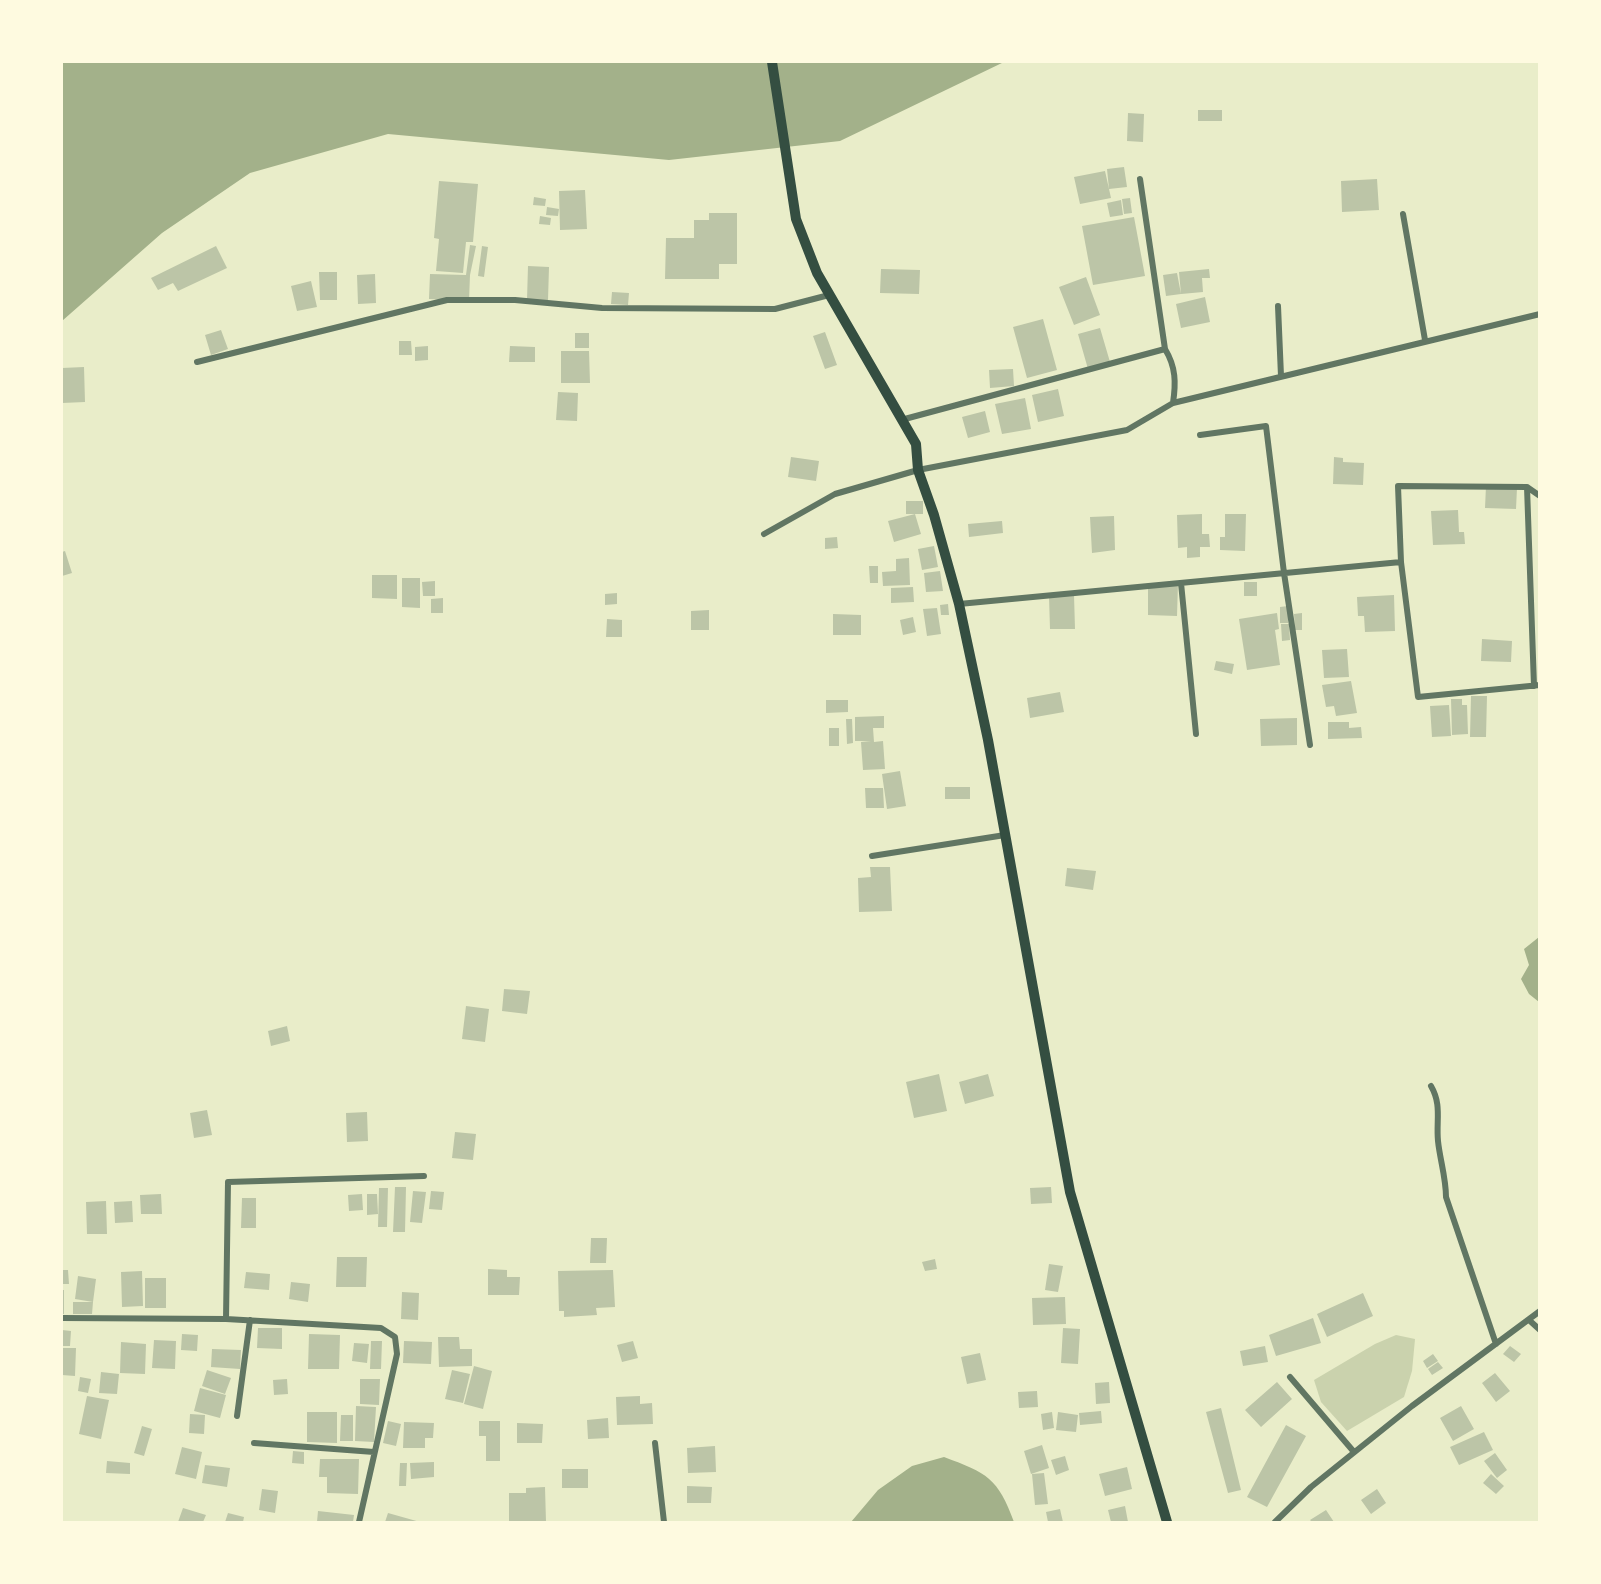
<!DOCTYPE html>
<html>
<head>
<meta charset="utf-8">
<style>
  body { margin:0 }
  #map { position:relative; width:1601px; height:1584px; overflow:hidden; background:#e9edc9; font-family:"PT Sans",sans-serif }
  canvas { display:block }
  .frame { position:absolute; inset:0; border:63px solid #fefae0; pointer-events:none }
</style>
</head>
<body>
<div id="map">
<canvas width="1601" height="1584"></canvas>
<div class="frame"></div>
</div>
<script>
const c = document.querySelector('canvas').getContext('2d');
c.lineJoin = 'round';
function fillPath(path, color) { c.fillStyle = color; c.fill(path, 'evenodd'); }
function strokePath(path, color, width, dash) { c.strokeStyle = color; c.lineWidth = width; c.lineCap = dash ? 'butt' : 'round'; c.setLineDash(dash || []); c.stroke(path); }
const green = new Path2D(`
  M1396,1335L1415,1339L1412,1371L1404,1397L1347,1431L1321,1402L1314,1380L1375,1344Z`);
const water = new Path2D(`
  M62,62H1004L840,141L669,160L388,134L250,173L162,233L62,321Z
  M1539,937H1540L1539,1002L1529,994L1521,979L1529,965L1524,949Z
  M944,1457C987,1473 998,1478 1014,1522H851L878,1490L912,1466Z`);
const building = new Path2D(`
  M1198,110H1222V121H1198Z
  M1128,113L1144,114L1143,142L1127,141Z
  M1124,167L1127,187L1109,189L1107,169Z
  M1105,171L1111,198L1080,204L1074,177Z
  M1377,179L1379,210L1342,212L1341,181Z
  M439,181L478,184L473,242H466L463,273L436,271L439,239L434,238Z
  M585,190L587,229L560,230L559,191Z
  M534,197L546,199L545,206L533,205Z
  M1130,198L1132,213L1124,214L1122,199Z
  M1121,200L1123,215L1110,217L1107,203Z
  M547,207L559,209L558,216L546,215Z
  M709,213H737V264H719V279H665L666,238H694V220H709Z
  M540,216L551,218L550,225L539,224Z
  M1134,217L1145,276L1093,285L1082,226Z
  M470,245L476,246L470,275L469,301L429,299L430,274L466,275Z
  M216,246L227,268L178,291L173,283L158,290L151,278Z
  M482,246L488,247L484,277L478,276Z
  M528,266L549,267L548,300H527Z
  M881,269L920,270L919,294L880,293Z
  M1209,269L1210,278H1202L1203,292L1181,294L1179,272Z
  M319,272H337V300H320Z
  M1177,273L1181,294L1166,296L1163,275Z
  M375,274L376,303L358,304L357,275Z
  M1086,277L1100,315L1074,325L1059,287Z
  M311,281L317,307L297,311L291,286Z
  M612,292L629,293L628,305L611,304Z
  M1205,297L1210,322L1181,328L1176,304Z
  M1043,319L1057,370L1027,378L1013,327Z
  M1100,328L1110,362L1088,369L1078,334Z
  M221,330L228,349L211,355L205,335Z
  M825,332L837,365L825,369L813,336Z
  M575,333H589V348H575Z
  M399,341H411L412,355H399Z
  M428,346V360L415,361V347Z
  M510,346L535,347V362H509Z
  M561,351H589L590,383H561Z
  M84,367L85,402L62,403V368Z
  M1013,369L1014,386L990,388L989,370Z
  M1058,389L1064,416L1038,422L1032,395Z
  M558,392L578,393L577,421L556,420Z
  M1025,398L1031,429L1002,434L995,404Z
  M985,411L990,432L968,438L962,417Z
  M791,457L819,461L816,481L788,477Z
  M1334,457L1343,458V462L1364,463L1363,485L1333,484Z
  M1486,486L1517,488L1516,509L1485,508Z
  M906,501H923V514H906Z
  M1458,510L1459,532H1464L1465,544L1433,545L1431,511Z
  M915,514L921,534L894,542L888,521Z
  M1202,514V534H1209L1210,547H1200V557L1187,558V547L1178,548L1177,515Z
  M1225,514H1246L1245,551L1220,550V537H1225Z
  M1114,516L1115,550L1092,553L1090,517Z
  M1002,521L1003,533L969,537L968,524Z
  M837,537L838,548L825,549V538Z
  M934,546L938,567L922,570L918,549Z
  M65,551L72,573L62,576V552Z
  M909,558L910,585L883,586L882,572L896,571V559Z
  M869,566H878V583H870Z
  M940,571L943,591L926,592L924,573Z
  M372,575H397V599L372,598Z
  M402,578H420V608L402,607Z
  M435,581V596H423L422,582Z
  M1244,582H1257V596H1244Z
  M1148,583H1178L1177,616L1148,615Z
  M913,587L914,602L891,603V588Z
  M617,593V604L605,605V594Z
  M1074,595L1075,629H1050L1049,596Z
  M1394,595L1395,631L1365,632L1364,616H1358L1357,597Z
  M443,598V613H431V599Z
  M948,604L949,615H941L940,605Z
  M1288,606V623H1280V607Z
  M937,608L941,634L927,636L923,609Z
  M709,610V630H691V611Z
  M1277,613L1279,629L1275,630L1280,665L1247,670L1239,619Z
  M1302,613V630H1295L1294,614Z
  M833,614L861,615V635H833Z
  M913,617L916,632L903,635L900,620Z
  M607,619L622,620V637H606Z
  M1281,624H1289L1290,640L1282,641Z
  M1482,639L1512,641L1511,662L1481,661Z
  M1347,649L1349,677L1324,678L1322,650Z
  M1216,661L1234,664L1232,674L1214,670Z
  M1351,681L1357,713L1336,716L1334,706L1326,707L1322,685Z
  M1060,692L1064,712L1030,718L1027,698Z
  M1471,696H1487L1486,737H1470Z
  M1451,699H1462V705H1467L1468,734L1452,735Z
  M826,700H848V712L826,713Z
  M1449,705L1451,736L1432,737L1430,706Z
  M884,716V728H873L874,742L883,741L885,769L863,770L861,742L871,741H855V717Z
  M1297,718V745L1261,746L1260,719Z
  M846,719H852L853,743L847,744Z
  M1328,722H1349V728L1361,727L1362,738L1328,739Z
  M829,728H839V746H829Z
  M900,771L906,806L887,809L882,774Z
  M945,787H970V799H945Z
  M865,788H883L884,808H866Z
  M870,867H890L892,911L859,912L858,878L871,877Z
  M1067,868L1096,871L1093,890L1065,886Z
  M504,989L530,991L527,1014L502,1011Z
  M466,1006L489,1009L485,1042L462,1039Z
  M287,1026L290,1041L271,1046L268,1031Z
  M939,1074L947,1111L914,1118L906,1082Z
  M988,1074L994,1096L965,1104L959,1082Z
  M207,1110L212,1135L194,1138L190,1113Z
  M367,1112L368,1141L347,1142L346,1113Z
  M455,1132L476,1134L473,1160L452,1158Z
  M395,1187H406L405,1232H393Z
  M1051,1187L1052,1203L1031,1204L1030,1188Z
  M379,1188H388L387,1227H378Z
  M413,1191L426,1192L422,1223L410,1222Z
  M431,1191L444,1192L442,1210L429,1209Z
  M161,1194L162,1214H141L140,1195Z
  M362,1194L363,1210L349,1211L348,1195Z
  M367,1194H377L378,1214L367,1215Z
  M242,1198H256V1228H241Z
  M106,1201L107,1234H87L86,1202Z
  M132,1201L133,1222L115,1223L114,1202Z
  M591,1238H607L606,1263H590Z
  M337,1257H367L366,1287H336Z
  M935,1259L937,1269L925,1271L922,1262Z
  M1049,1264L1063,1266L1058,1292L1045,1290Z
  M488,1269L507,1270V1277H520L519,1295H488Z
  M62,1270H68L69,1284H62Z
  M613,1270L615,1307L596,1308L597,1315L564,1317V1311H559L558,1271Z
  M142,1271L143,1306L122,1307L121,1272Z
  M246,1272L270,1274L269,1290L244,1288Z
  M78,1276L96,1279L93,1302L75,1299Z
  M145,1278H166V1308H145Z
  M291,1282L310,1284L308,1302L289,1299Z
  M62,1290H64V1314H62Z
  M402,1292L419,1293L418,1320L401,1319Z
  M1363,1293L1373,1316L1327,1337L1317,1314Z
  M1065,1297L1066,1324L1033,1325L1032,1298Z
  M73,1302H93L92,1314H73Z
  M1313,1318L1321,1343L1276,1356L1269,1335Z
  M258,1328H282V1349L257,1348Z
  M1063,1328L1080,1329L1078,1364L1061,1363Z
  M62,1330L71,1331L70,1346H62Z
  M182,1334L198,1335L197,1351L181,1350Z
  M309,1334L340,1335L339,1369H308Z
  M438,1337H459L460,1349H472V1366L439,1367Z
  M154,1340L176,1341L175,1369L152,1368Z
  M371,1341H382L381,1369H370Z
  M404,1341L432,1342L431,1364L403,1363Z
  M633,1341L638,1358L622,1362L617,1345Z
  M121,1342L146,1344L145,1374L120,1373Z
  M354,1343L369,1344L367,1363L352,1361Z
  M1265,1346L1268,1362L1243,1366L1240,1351Z
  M1510,1346L1521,1354L1514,1362L1503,1354Z
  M62,1348H76L75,1376L62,1375Z
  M212,1349L241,1350L240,1369L211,1367Z
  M980,1353L986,1380L967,1384L961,1357Z
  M1433,1354L1438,1361L1427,1368L1423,1361Z
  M1438,1362L1443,1368L1432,1375L1428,1369Z
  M474,1366L492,1371L483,1409L464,1404Z
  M207,1370L231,1378L225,1394L202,1386Z
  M452,1370L470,1374L463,1403L445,1399Z
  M101,1372L119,1374L117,1394L99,1393Z
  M1495,1373L1510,1391L1496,1402L1482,1383Z
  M80,1377L91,1379L88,1393L78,1391Z
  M287,1379L288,1394L274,1395L273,1380Z
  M360,1379H380L379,1405L360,1404Z
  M1109,1382L1110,1403L1096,1404L1095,1383Z
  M1277,1382L1292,1399L1261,1427L1245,1410Z
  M200,1388L226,1395L220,1418L194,1411Z
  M1037,1391L1038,1407L1019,1408L1018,1392Z
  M87,1396L109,1400L101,1439L79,1434Z
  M640,1396V1404L652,1403L653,1424L617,1425L616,1397Z
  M356,1406L376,1407L374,1442L355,1441Z
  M1461,1406L1474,1429L1453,1441L1440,1418Z
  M1221,1408L1241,1490L1228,1493L1206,1412Z
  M1101,1411L1102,1423L1080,1425L1079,1413Z
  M307,1412H337V1443L307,1442Z
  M1052,1412L1054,1428L1043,1430L1041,1414Z
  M1058,1412L1078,1415L1076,1432L1056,1430Z
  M190,1414L205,1415L204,1434L189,1433Z
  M341,1415H353V1441H340Z
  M608,1418L609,1438L588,1439L587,1420Z
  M388,1421L401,1424L396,1446L383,1443Z
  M479,1421H500V1461H486V1436H479Z
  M404,1422L434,1423L433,1438H425V1448H403Z
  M517,1423L543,1424L542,1443H517Z
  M1286,1425L1306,1436L1267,1507L1247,1497Z
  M142,1426L152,1429L144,1456L134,1453Z
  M1484,1432L1493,1450L1459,1465L1450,1447Z
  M1042,1445L1049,1468L1031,1474L1024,1451Z
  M715,1446L716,1472L688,1473L687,1448Z
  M182,1447L202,1452L196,1479L175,1474Z
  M293,1451L304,1452V1464L292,1463Z
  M1495,1453L1507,1470L1497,1478L1484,1461Z
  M1065,1456L1069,1470L1056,1475L1051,1460Z
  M320,1459H359L358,1494L327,1493V1477H319Z
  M107,1461L130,1463V1474L106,1473Z
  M434,1462V1477L411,1479L410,1463Z
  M400,1463H407L406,1486H399Z
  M205,1465L230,1468L227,1487L202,1483Z
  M1127,1467L1132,1489L1105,1496L1099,1474Z
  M562,1469H588V1488H562Z
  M1044,1473L1048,1504L1035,1505L1032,1474Z
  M1491,1474L1504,1486L1496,1494L1483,1483Z
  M687,1486L712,1487L711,1503H687Z
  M545,1487L546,1522H509V1493H526V1488Z
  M262,1489L278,1491L275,1513L259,1510Z
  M1377,1489L1386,1503L1371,1514L1361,1500Z
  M1125,1506L1128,1522H1111L1108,1510Z
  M183,1508L206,1515L203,1522H178Z
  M1060,1509L1063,1522H1048L1046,1512Z
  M1326,1510L1334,1522H1312L1310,1520Z
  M318,1511L354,1515L353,1522H317Z
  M228,1513L244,1517L243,1522H225Z
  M388,1513L420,1522H385Z`);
const minor = new Path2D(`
  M1140,179L1165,349C1176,367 1176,383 1173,403
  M1403,214L1425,340
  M1278,306L1281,376
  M197,362L447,300H515L602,308L775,309L829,295
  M901,420L1165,349
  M1200,435L1266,426L1284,573L1310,745
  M1527,487L1534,686
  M1540,496L1527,487L1398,486L1401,562L1418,697L1540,685
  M764,534L835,494L918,470L1127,430L1173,403L1540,314
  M1181,583L1196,734
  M959,604L1401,562
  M872,856L1005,835
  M1431,1086C1442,1105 1436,1120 1438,1141C1440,1160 1446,1178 1446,1197L1496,1344
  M62,1318L226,1319L381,1328L395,1337L397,1354L359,1522
  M226,1319L228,1182L424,1176
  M1529,1320L1540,1330
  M1290,1377L1354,1452
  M237,1416L250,1320
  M254,1443L374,1452
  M655,1443L664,1522
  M1275,1522L1311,1487L1412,1406L1540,1311`);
const secondary = new Path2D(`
  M772,62L796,219L817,273L916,444L918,470L934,515L959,604L988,740L1070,1192L1167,1522`);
fillPath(green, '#cad2ad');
fillPath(water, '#a3b18a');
fillPath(building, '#bcc5a7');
strokePath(minor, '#617663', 6);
strokePath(secondary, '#344e41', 10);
</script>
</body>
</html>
